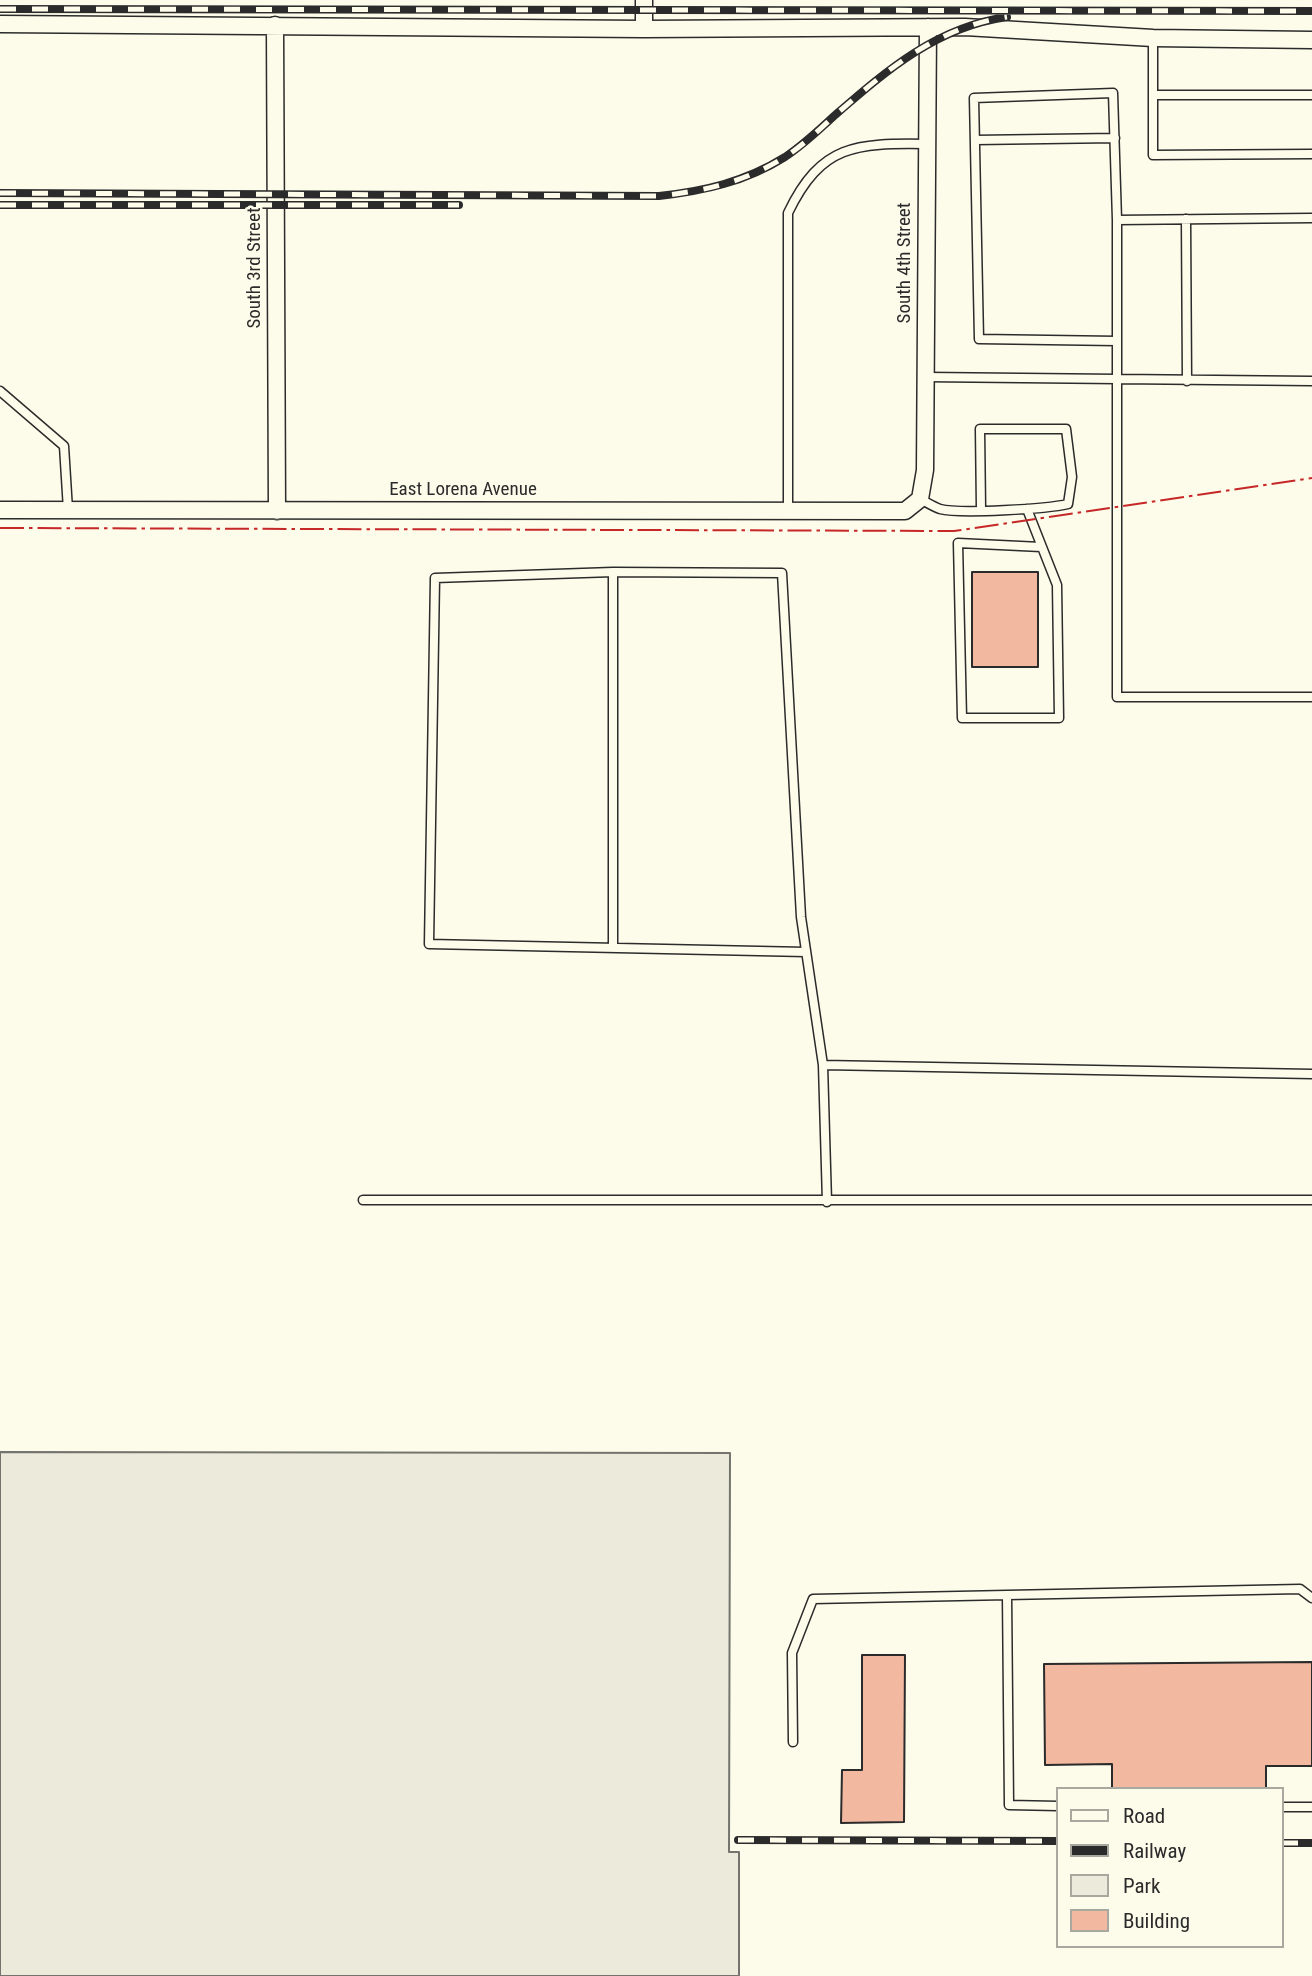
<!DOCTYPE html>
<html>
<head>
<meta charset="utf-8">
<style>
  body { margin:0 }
  #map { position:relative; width:1312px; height:1976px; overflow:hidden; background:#fdfbea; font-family:"Roboto Condensed",sans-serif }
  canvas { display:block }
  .legend { position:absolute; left:1056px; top:1787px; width:228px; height:161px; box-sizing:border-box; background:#fdfbea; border:2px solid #a9a89e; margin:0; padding:9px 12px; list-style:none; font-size:21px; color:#2b2b2b }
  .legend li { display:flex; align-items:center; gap:14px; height:35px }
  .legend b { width:35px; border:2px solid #a9a89e }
</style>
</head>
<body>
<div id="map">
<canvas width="1312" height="1976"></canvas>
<ul class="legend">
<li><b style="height:9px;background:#fdfbea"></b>Road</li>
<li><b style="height:9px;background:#2b2b2b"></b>Railway</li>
<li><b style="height:19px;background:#ecebdb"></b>Park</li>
<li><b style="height:19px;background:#f2b8a0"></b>Building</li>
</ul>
</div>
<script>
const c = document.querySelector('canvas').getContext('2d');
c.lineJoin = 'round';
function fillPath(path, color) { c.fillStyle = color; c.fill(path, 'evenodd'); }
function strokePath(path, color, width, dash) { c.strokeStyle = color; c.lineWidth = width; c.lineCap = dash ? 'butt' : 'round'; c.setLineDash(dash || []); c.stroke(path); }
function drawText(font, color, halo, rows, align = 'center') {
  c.font = font + ' "Roboto Condensed",sans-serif'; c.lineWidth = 5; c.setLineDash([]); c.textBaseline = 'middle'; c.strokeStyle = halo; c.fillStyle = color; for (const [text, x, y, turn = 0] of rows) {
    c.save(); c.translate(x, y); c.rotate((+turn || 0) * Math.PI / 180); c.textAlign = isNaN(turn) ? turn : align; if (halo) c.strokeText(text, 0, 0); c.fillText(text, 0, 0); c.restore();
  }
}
const green = new Path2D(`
  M0,1452L730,1453L729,1852H739V1976H0Z`);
const building = new Path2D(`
  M972,572H1038V667H972Z
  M862,1655H905L904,1822L841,1823L842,1770H862Z
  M1312,1662V1766H1266V1789H1112V1764L1045,1765L1044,1664Z`);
const service = new Path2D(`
  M1153,38V155L1312,154
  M1153,95H1312
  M975,140L1115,138
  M1312,218L1117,220V697H1312
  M1186,219L1187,381
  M1117,220L1113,93L974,98L979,339L1117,341
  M925,377L1312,381
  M0,391L64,446L68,510
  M920,499C926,502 934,507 940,509C960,514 1047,509 1068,504L1072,477L1066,429H980L981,509
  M1027,509L1057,585L1059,718H962L958,543L1041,547
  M788,512V213C821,144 856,143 926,144
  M613,572V948
  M806,952L429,944L435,578L613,572L782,573L801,917L823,1065
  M363,1200H1312
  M827,1202L823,1065L1312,1074
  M793,1742L792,1653L813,1599L1007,1595
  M1058,1806L1009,1805L1007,1595L1300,1589L1312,1598
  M1282,1807H1312`);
const minor = new Path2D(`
  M644,0V29
  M0,24L644,29L965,27L1153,38L1312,40
  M275,25L277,511
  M0,510L905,511L920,499L925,470L928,27`);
const rail = new Path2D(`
  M0,9L1312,11
  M0,193L659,196C704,191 745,182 785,157C803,145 818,131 834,116C886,71 936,27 1007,17
  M0,205H459
  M738,1840L1058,1841
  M1282,1843H1312`);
const power = new Path2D(`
  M0,528L954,531L1312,478`);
const streetNames = [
  ["South 4th Street",905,263,-90],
  ["South 3rd Street",255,268,-90],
  ["East Lorena Avenue",463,490]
];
fillPath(green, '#ecebdb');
strokePath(green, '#74746e', 2);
fillPath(building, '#f2b8a0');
strokePath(building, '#2b2b2b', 2);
strokePath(service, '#2b2b2b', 11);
strokePath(minor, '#2b2b2b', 19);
strokePath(service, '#fdfbea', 8);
strokePath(minor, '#fdfbea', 16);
strokePath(rail, '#2b2b2b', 8);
strokePath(rail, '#fdfbea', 5, [16]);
strokePath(power, '#c62828', 2, [24, 5, 3.5, 5]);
drawText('19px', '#2b2b2b', '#fdfbea', streetNames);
</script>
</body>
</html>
